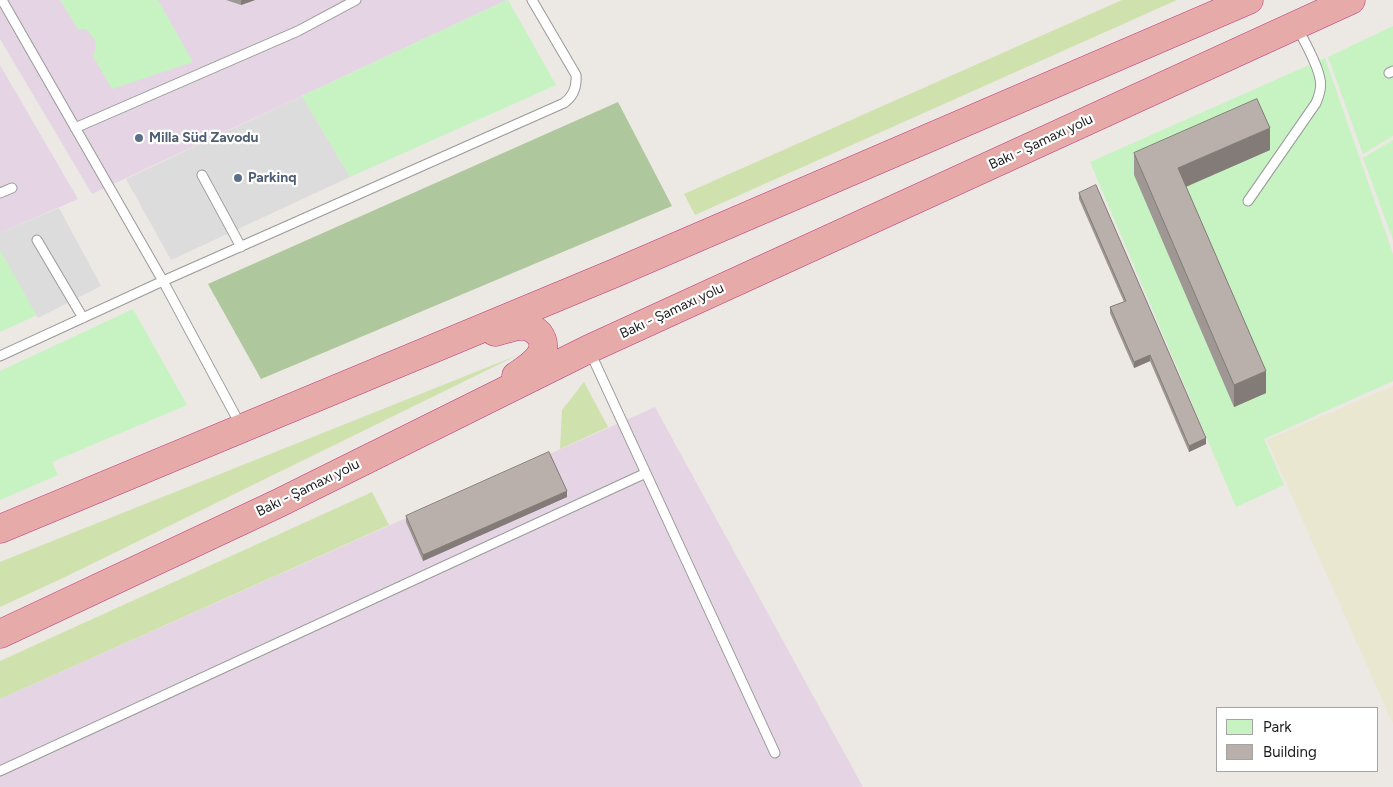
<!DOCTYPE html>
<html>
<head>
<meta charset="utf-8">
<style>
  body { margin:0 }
  #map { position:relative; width:1393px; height:787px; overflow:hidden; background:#ece8e3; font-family:Figtree,sans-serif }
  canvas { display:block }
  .legend { position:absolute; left:1216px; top:707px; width:162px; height:65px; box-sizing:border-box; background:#fff; border:1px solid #a4a4a4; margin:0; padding:6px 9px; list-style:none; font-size:15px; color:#1c1c1c }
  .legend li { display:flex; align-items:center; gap:10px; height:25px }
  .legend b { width:25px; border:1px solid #a4a4a4 }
</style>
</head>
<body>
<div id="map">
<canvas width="1393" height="787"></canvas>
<ul class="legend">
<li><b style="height:14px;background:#c7f3c3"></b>Park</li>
<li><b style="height:14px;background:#b9b0ac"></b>Building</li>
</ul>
</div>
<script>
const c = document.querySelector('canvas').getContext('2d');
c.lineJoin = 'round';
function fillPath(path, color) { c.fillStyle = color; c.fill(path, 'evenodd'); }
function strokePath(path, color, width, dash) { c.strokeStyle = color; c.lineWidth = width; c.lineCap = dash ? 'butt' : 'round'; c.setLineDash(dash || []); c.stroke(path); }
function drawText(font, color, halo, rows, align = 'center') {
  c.font = font + ' Figtree,sans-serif'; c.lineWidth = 4.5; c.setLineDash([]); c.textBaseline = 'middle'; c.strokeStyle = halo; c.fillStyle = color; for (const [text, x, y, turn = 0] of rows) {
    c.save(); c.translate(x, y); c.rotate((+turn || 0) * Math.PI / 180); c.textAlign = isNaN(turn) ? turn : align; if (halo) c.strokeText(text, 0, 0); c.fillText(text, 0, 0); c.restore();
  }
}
const industrial = new Path2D(`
  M0,0H507L92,194L0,39Z
  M0,65L78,199L0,233Z
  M655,407L863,787H0V699Z`);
const farmland = new Path2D(`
  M1393,386V724L1267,440Z`);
const grass = new Path2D(`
  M1122,0H1177L695,215L684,194Z
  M518,355L63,578L0,607V562Z
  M584,382L608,427L560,449L562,410Z
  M372,492L389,525L0,699V661Z`);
const forest = new Path2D(`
  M618,102L672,206L261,379L208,284Z`);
const park = new Path2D(`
  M60,0H158L193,62L112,89L93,56L96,48L95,40L86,29H78Z
  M507,0H508L556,85L350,177L302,96Z
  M1393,26V136L1363,154L1328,57Z
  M1325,58L1393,254V381L1264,439L1284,485L1236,507L1090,162Z
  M1393,140V240L1363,158Z
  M0,249L37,315L0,332Z
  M133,309L187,405L52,462L58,475L0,500V371Z`);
const parking = new Path2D(`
  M302,96L350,177L171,260L126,179Z
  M59,208L101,286L38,318L0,250V233Z`);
const service = new Path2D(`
  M2,0L163,281L241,426
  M1389,73L1393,71
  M75,128L298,31L356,0
  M202,175L241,247
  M0,193L12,188
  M1248,201L1316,103C1319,96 1322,87 1320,79C1317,62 1305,44 1298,28
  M37,240L83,318
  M590,352L775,753
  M0,356L163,281L564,103C574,96 577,87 576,75L532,0
  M0,771L646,473`);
const trunk = new Path2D(`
  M495,332C504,330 517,325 526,326C531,327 536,331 539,334C553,353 529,367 516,376
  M0,529L615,273L1249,0
  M0,634L279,503L589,349L1351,0`);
const wall = new Path2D(`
  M226,0H255L241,5Z
  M1270,150L1186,187L1266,393L1234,407L1134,175V153Z
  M1079,193L1206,444L1189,452L1150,361L1134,368L1110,313V307L1124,302L1079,199Z
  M567,497L423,561L406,522V516Z`);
const shadedWall = new Path2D(`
  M241,0H255L241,5Z
  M1270,128V150L1178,190V168Z
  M1150,355V361L1134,368V362Z
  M1266,371V393L1234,407V385Z
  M1206,438V444L1189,452V446Z
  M567,491V497L423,561V555Z`);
const building = new Path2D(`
  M1257,99L1270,128L1178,168L1266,371L1234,385L1134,153Z
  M1096,185L1206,438L1189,446L1150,355L1134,362L1110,307L1126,301L1079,193Z
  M549,452L567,491L423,555L406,516Z`);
const markers = [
  [139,138,5,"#5c6f8a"],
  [238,178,5,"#5c6f8a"]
];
const serviceNames = [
  ["Milla Süd Zavodu",149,138],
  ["Parkinq",248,178]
];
const streetNames = [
  ["Bakı - Şamaxı yolu",1041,142,-25],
  ["Bakı - Şamaxı yolu",672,311,-25],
  ["Bakı - Şamaxı yolu",308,488,-26]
];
fillPath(industrial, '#e5d5e4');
fillPath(farmland, '#e9e7d0');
fillPath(grass, '#cfe2ad');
fillPath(forest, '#afc79c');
fillPath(park, '#c7f3c3');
fillPath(parking, '#dcdcdc');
strokePath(service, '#999', 11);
strokePath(trunk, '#c4367d', 29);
strokePath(service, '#fff', 9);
strokePath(trunk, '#e6aaa8', 28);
fillPath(wall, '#9f9794');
fillPath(shadedWall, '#827b78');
fillPath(building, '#b9b0ac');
strokePath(building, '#827b78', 1);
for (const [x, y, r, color] of markers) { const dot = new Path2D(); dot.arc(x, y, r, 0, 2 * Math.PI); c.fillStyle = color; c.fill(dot); strokePath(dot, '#fff', 2); }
drawText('bold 14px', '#4e5e75', '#fff', serviceNames, 'left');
drawText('14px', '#1c1c1c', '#fff', streetNames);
</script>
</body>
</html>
